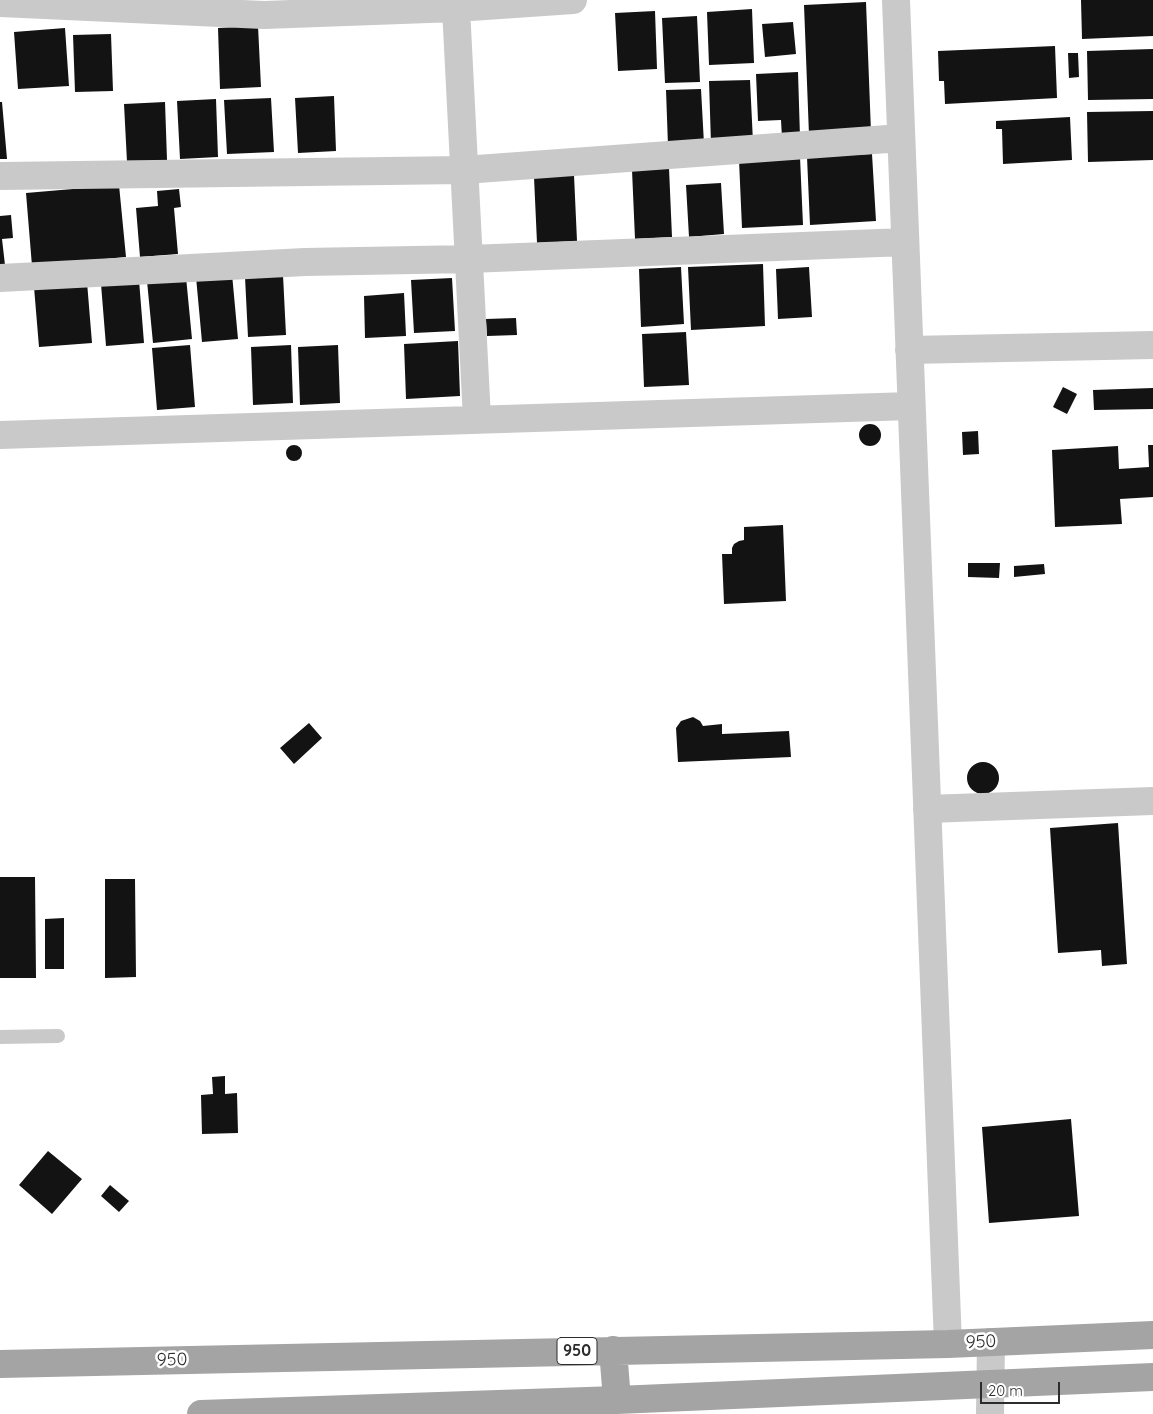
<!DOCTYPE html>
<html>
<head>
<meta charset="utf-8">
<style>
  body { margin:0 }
  #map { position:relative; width:1153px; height:1414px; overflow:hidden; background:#fff; font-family:Quicksand,sans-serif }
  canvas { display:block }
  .scale { position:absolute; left:980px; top:1382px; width:80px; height:22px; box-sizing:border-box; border:2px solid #2c2c2c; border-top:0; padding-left:6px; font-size:15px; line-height:18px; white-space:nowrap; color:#2c2c2c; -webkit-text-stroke:4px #fff; paint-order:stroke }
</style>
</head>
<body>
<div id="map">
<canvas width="1153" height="1414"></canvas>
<div class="scale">20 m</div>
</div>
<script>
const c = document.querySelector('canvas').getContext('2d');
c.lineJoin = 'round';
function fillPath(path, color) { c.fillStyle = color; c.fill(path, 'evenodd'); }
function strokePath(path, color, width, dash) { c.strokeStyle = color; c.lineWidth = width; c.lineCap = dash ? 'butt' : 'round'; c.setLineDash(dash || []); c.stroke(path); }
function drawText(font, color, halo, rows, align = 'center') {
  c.font = font + ' Quicksand,sans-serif'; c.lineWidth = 5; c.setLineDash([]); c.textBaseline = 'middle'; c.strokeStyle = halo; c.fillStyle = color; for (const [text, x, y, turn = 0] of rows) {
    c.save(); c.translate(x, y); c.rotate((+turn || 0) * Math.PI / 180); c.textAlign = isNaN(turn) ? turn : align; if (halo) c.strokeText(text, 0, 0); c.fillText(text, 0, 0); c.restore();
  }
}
const building = new Path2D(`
  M1081,0H1153V36L1082,39Z
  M866,2L871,132L809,135L804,5Z
  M752,9L754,63L709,65L707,12Z
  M655,11L657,69L618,71L615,13Z
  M697,16L700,82L665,83L662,18Z
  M793,22L796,54L765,57L762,24Z
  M258,26L261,87L220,89L218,28Z
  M65,28L69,86L18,89L14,32Z
  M111,34L113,91L75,92L73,35Z
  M1055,46L1057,98L945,104L944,81H939L938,51Z
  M1153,49V99L1088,100L1087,51Z
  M1068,53H1078L1079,77L1069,78Z
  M798,72L800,137L782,138L781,120L758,121L756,74Z
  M750,80L753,142L711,144L709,81Z
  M701,89L704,144L668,146L666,90Z
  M334,96L336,151L298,153L295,98Z
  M271,98L274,152L227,154L224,100Z
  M216,99L218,157L180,159L177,101Z
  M0,102H2L7,159H0Z
  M165,102L167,160L127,162L124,104Z
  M1153,111V160L1088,162L1087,112Z
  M1070,117L1072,160L1003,164L1002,129H996V121Z
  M872,154L876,221L810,225L807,157Z
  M800,157L803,225L742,228L739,160Z
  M669,168L672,237L635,239L632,170Z
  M574,175L577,241L537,243L534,177Z
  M721,183L724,234L689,237L686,185Z
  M119,185L126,257L32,266L26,193Z
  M179,189L181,207L174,208L178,254L140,257L136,208L158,206L157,191Z
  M11,215L13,238L2,239L5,265L0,266V216Z
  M763,264L765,326L691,330L688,267Z
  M681,267L684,324L641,327L639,269Z
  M809,267L812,317L778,319L776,269Z
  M232,274L238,339L202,342L196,277Z
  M283,275L286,335L248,337L245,277Z
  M186,277L192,339L153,343L147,281Z
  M452,278L455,331L414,333L411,280Z
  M139,280L144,343L106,346L101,284Z
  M87,282L92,343L39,347L34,287Z
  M404,293L406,336L365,338L364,296Z
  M516,318L517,335L487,336L486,319Z
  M686,332L689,385L644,387L642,334Z
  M458,341L460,396L406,399L404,344Z
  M190,345L195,407L157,410L152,348Z
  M291,345L293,403L253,405L251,347Z
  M338,345L340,403L300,405L298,347Z
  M1063,387L1077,394L1067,414L1053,407Z
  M1153,388V409L1094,410L1093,390Z
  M859 435a11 11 0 1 1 22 0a11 11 0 1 1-22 0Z
  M978,431L979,454L963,455L962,432Z
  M286 453a8 8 0 1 1 16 0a8 8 0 1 1-16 0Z
  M1148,445H1153V497L1120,499L1122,524L1055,527L1052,450L1118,446L1119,469L1149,467Z
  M783,525L786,601L724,604L722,554H732V548L734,544L739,541L744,540V527Z
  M968,563H1000L999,578L968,577Z
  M1044,564L1045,574L1014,577V566Z
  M693,717L700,721L703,726L722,724V734L789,731L791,757L678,762L676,728L681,721Z
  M309,723L322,738L294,764L280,748Z
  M967 778a16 16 0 1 1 32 0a16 16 0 1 1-32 0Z
  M1118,823L1127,964L1102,966L1101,950L1058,953L1050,828Z
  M0,877H35L36,978H0Z
  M105,879H135L136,977L105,978Z
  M64,918V969H45V919Z
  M225,1076V1094L237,1093L238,1133L202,1134L201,1095L213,1094L212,1077Z
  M1071,1119L1079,1216L989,1223L982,1127Z
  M48,1151L82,1179L52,1214L19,1185Z
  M110,1185L129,1201L119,1212L101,1196Z`);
const lane = new Path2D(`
  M0,1037L58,1036`);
const street = new Path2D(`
  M896,0L948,1344
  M0,3L264,15L456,8L573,0
  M456,8L477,419
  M0,176L464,170L901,138
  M0,278L305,262L469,259L905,242
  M909,350L1153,345
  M0,435L911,406
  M927,809L1153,801
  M990,1414L991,1342`);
const primary = new Path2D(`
  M613,1350L617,1400
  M0,1364L948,1344L1153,1335
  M201,1414L617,1400L1153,1377`);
const shields = [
  [577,1351,40]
];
const shieldNames = [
  ["950",577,1351]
];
const streetNames = [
  ["950",981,1342,-3],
  ["950",172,1360,-1]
];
fillPath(building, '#131313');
strokePath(lane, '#c9c9c9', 14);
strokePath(street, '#c9c9c9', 28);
strokePath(primary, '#a4a4a4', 28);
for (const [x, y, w] of shields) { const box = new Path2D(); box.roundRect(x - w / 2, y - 13.5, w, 27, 4); c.fillStyle = '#fff'; c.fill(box); strokePath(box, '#2c2c2c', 1); }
drawText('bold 16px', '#2c2c2c', null, shieldNames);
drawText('18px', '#2c2c2c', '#fff', streetNames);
</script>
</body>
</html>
